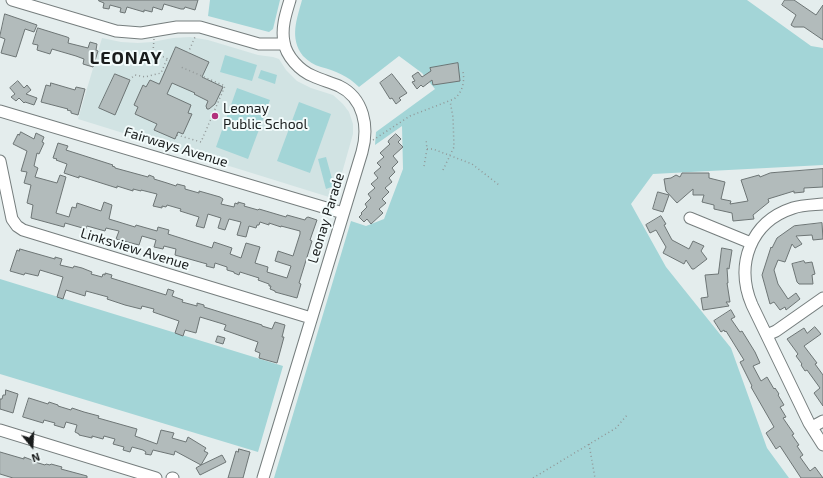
<!DOCTYPE html>
<html>
<head>
<meta charset="utf-8">
<style>
  body { margin:0 }
  #map { position:relative; width:823px; height:478px; overflow:hidden; background:#e4eded; font-family:"Exo 2",sans-serif }
  canvas { display:block }
  .north { position:absolute; left:12px; top:426px; width:40px; height:40px; -webkit-text-stroke:3px #f2fbfb; paint-order:stroke; rotate:162deg; font-size:11px; font-weight:700; line-height:16px; text-align:center; color:#191c1c }
  .north::after { content:''; display:block; margin:auto; width:14px; height:18px; background:#191c1c; clip-path:polygon(50% 0,100% 100%,50% 72%,0 100%) }
</style>
</head>
<body>
<div id="map">
<canvas width="823" height="478"></canvas>
<div class="north">N</div>
</div>
<script>
const c = document.querySelector('canvas').getContext('2d');
c.lineJoin = 'round';
function fillPath(path, color) { c.fillStyle = color; c.fill(path, 'evenodd'); }
function strokePath(path, color, width, dash) { c.strokeStyle = color; c.lineWidth = width; c.lineCap = dash ? 'butt' : 'round'; c.setLineDash(dash || []); c.stroke(path); }
function drawText(font, color, halo, rows, align = 'center') {
  c.font = font + ' "Exo 2",sans-serif'; c.lineWidth = 4; c.setLineDash([]); c.textBaseline = 'middle'; c.strokeStyle = halo; c.fillStyle = color; for (const [text, x, y, turn = 0] of rows) {
    c.save(); c.translate(x, y); c.rotate((+turn || 0) * Math.PI / 180); c.textAlign = isNaN(turn) ? turn : align; if (halo) c.strokeText(text, 0, 0); c.fillText(text, 0, 0); c.restore();
  }
}
const built = new Path2D(`
  M190,37L208,40L258,55L273,57L279,59L286,70L297,81L311,88L333,95L343,104L349,112L353,124V134L336,194L329,197L78,119L102,38L121,42L138,43L152,42L173,38Z`);
const green = new Path2D(`
  M210,0H280L273,29L269,32L208,16Z
  M302,0H747L811,46L823,48V165L653,174L631,204L666,267L731,348L767,448L789,478H274L351,221L366,226L384,219L403,169L402,126L375,145L376,132L435,89L422,73L399,56L359,87C348,76 336,71 321,67C314,65 308,61 303,56C289,38 297,19 302,0Z
  M225,55L257,65L252,81L220,72Z
  M261,70L277,75L275,84L258,78Z
  M237,88L270,100L248,159L216,147Z
  M299,102L331,114L310,173L277,161Z
  M326,157L334,186L326,189L318,159Z
  M0,279L283,366L258,452L0,374Z`);
const building = new Path2D(`
  M99,0H198L195,10L185,7L184,9H181L164,4L162,10L153,7L152,12L144,10V12L127,7L125,13L120,12L121,8L110,5L109,9L103,8L104,3L99,1Z
  M785,0H794L816,15L823,5V40L804,27H794L791,25L796,15L782,5Z
  M5,14L37,25L34,32L25,29L16,57L1,53L5,39L0,37Z
  M38,28L67,37L69,38L68,43L88,48L90,42L97,44L96,50L98,51L93,67L83,64L84,59L76,56L52,49L50,54L37,50L38,45L33,44Z
  M176,47L209,62L202,77L223,87L215,104L209,109H207L206,106L208,101L194,94L195,93L172,83L167,94L191,105L188,113L192,114L183,134L178,132L175,139L154,130L157,124L135,114L138,107L134,105L143,85L146,87L150,80L159,84Z
  M458,63L460,81L433,85L432,80L423,87L421,85L417,89L412,82L415,81L412,76L418,72L422,77L431,71L430,68Z
  M115,74L130,80L115,115L99,108Z
  M392,74L407,93L399,98L401,100L396,104L392,98L390,99L380,83Z
  M18,81L24,88L27,85L31,90L26,94L37,98L34,105L25,102L24,103L19,98L16,101L11,97L15,94L10,88Z
  M51,83L75,90L76,87L85,89L78,115L71,113V111L67,110L68,109L41,102L46,85L50,86Z
  M21,132L34,139L36,133L44,137L42,142L44,143L39,154L37,153L34,166L38,168L35,177L57,183L60,175L66,177L56,213L69,217L72,207L76,208L77,203L101,211L104,202L112,205L109,219L135,227L136,225L157,231L158,227L169,230L168,234L212,248L214,242L232,248L230,254L241,258L246,243L260,247L255,263L268,267L267,272L287,278L291,266L275,261L278,251L293,256L300,234V231L281,226V227L269,223V225L260,222L259,225H257L256,228L249,226L246,237L237,235L241,222L229,219L225,230L218,228L221,218L208,214L204,228L196,226L199,217L180,211L181,209L167,205L166,207L162,206V208L153,206L157,194L141,190V191L133,189V191L117,186V188L79,176V178L64,173L67,164L56,160L57,159L53,158L58,143L68,146L66,150L113,165L112,166L115,167V168L148,177L149,175L154,177V179L167,183L176,186L177,184L185,186V189L199,193V191L220,197L223,199L221,204L234,207L235,203L238,204V202L245,204L244,206L258,210L259,209L286,217L287,215L305,220L306,218L308,217L317,220L310,240L312,241L299,283L301,284L297,298L275,292V291L270,289L271,286H269V284L258,280L259,278L240,272L239,275L234,273V272L227,270V267L215,263L214,268L206,266L207,264L175,255L176,249L164,246L163,249L154,247L156,240L142,236L139,245L116,239L119,231L106,228L105,231L87,226L86,229L65,223L64,227L31,218L33,205L27,203L31,185L24,183L27,172L21,171L27,151L13,144L18,134L19,135Z
  M396,134L401,139L398,142L403,147L393,156L398,162L392,168L395,172L389,178L392,182L385,188L389,192L382,199L386,203L379,209L383,213L371,224L367,219L364,222L359,217L362,214L361,213L367,207L365,204L371,198L368,194L375,188L371,184L378,178L374,173L381,167L377,163L384,157L380,153L390,144L388,142L389,140Z
  M823,169V187L804,188V192L794,193V191L768,199L769,202L753,215L754,219L733,221L732,213L714,209V205L702,202L704,195H693V189L677,203L666,191L664,179L671,178L676,175L680,177L682,173H709V178L725,182L721,199L731,201L730,204L748,201L741,180L759,175L760,177L770,173Z
  M658,192L669,195L663,212L653,209Z
  M661,216L666,224L664,225L672,240L689,249L693,241L704,246L701,251L707,259L694,269H692L686,260L684,264L663,253L666,247L656,230L650,233L646,225Z
  M822,223L823,239L813,240L812,235L796,236L802,244L795,248L792,244L785,262L778,260L774,270L778,284L788,299L796,293L800,299L786,310L785,307L780,310L774,302L770,304L762,275L771,247L772,248L777,238L794,226Z
  M722,248L732,250L729,269L727,268L728,283H727L730,302H726L729,306L703,310L701,298L708,297L705,275L718,274Z
  M20,249L55,259V257L62,259L60,265L73,268L74,266L82,268L92,272L91,274L102,277L103,274L105,275V273L112,275L111,278L166,295L168,289L174,291L172,296L183,300L182,302L197,306V303L204,305V307L262,325V326L272,329L275,322L285,325L282,337H284L277,363L259,358L260,353L255,351L258,342L224,330L226,325L223,324L200,317L196,333L185,330L183,336L175,333L179,321L153,312L154,309L142,306L141,309L125,305L107,299L108,297L86,291L85,296L66,290L63,299L57,297L63,277L40,270L38,276L25,273L24,275L10,271L17,250L19,251Z
  M804,261L805,263L812,262L815,274L812,275L813,284H799L797,282L792,264Z
  M731,310L735,317L731,319L740,332L742,331L755,352L760,363L753,366L761,381L767,377L774,389L775,388L779,394L778,395L784,405L780,407L786,417L783,418L794,434L792,435L799,445L797,446L803,455L800,457L810,471L815,467L823,478H801L780,446L776,449L766,433L774,427L751,387L752,386L740,362L744,360L726,331L725,332L724,330L721,332L714,321Z
  M815,327L821,334L804,346L817,363L815,364L823,375V406L814,393L820,388L807,370L805,371L801,365L802,364L796,356L798,354L787,339L804,328L807,333Z
  M218,336L225,338L223,344L216,342Z
  M6,390L18,394L13,413L0,409V399H2L3,395H5Z
  M29,398L48,404L49,402L58,405V406L71,410L72,408L84,412L99,416L98,418L137,429L135,436L157,444L161,430L174,433L172,438L186,442L188,437L206,448L204,451L208,453L201,465L222,455L226,462L200,475L196,468L201,465L175,451L174,455L153,450L151,455L145,454L146,452L143,450L132,447L130,452L123,450L124,447L113,444L115,439L104,436L103,439L92,436V438L79,435V434L75,432L77,425L66,422L64,428L54,425L55,423L44,420L43,423L23,417Z
  M239,449L250,452L243,478H228L236,451L238,452Z
  M0,452L24,459V457L32,460V461L45,465L46,464L50,465L51,464L62,467L61,469L87,476V478H13L0,474Z`);
const path = new Path2D(`
  M154,39L153,52L170,60
  M188,53L195,37
  M149,54L153,52
  M129,80L135,75L145,77L161,73L167,59
  M177,135L201,142L225,86L181,67
  M373,140L410,116L454,99C462,93 465,82 463,72
  M427,149H433L472,164L499,185
  M424,166L427,149L426,139
  M443,170L454,147L453,117L450,101
  M589,444L595,478
  M533,478L616,428L628,414`);
const minor = new Path2D(`
  M12,0L116,31L141,33L177,27H200L259,44H284
  M0,111L343,213
  M0,161L12,219L17,226L23,230L311,318
  M823,204C813,205 802,205 793,208C750,222 735,265 752,305L809,423L823,445
  M690,218L751,243
  M767,335L776,331L823,298
  M812,427L823,421
  M0,430L156,478
  M172,478H173
  M263,478L362,152C369,127 364,98 339,86C330,82 321,80 313,76C300,71 286,56 284,42C281,28 286,13 290,0`);
const markers = [
  [215,116,4,"#b2317d"]
];
const poiNames = [
  ["Leonay",223,108],
  ["Public School",223,124]
];
const streetNames = [
  ["Fairways Avenue",176,147,17],
  ["Leonay Parade",326,218,-73],
  ["Linksview Avenue",135,249,17]
];
const districtNames = [
  ["LEONAY",126,58]
];
fillPath(built, '#d1e3e3');
fillPath(green, '#a3d5d7');
fillPath(building, '#b2bbbb');
strokePath(building, '#6d7575', 1);
strokePath(minor, '#767e7e', 13);
strokePath(path, '#919797', 1.5, [1, 3]);
strokePath(minor, '#fff', 11);
for (const [x, y, r, color] of markers) { const dot = new Path2D(); dot.arc(x, y, r, 0, 2 * Math.PI); c.fillStyle = color; c.fill(dot); strokePath(dot, '#f2fbfb', 1.5); }
drawText('14px', '#191c1c', '#f2fbfb', poiNames, 'left');
drawText('14px', '#191c1c', '#f2fbfb', streetNames);
c.letterSpacing = '1px';
drawText('bold 18px', '#191c1c', '#f2fbfb', districtNames);
c.letterSpacing = '0px';
</script>
</body>
</html>
